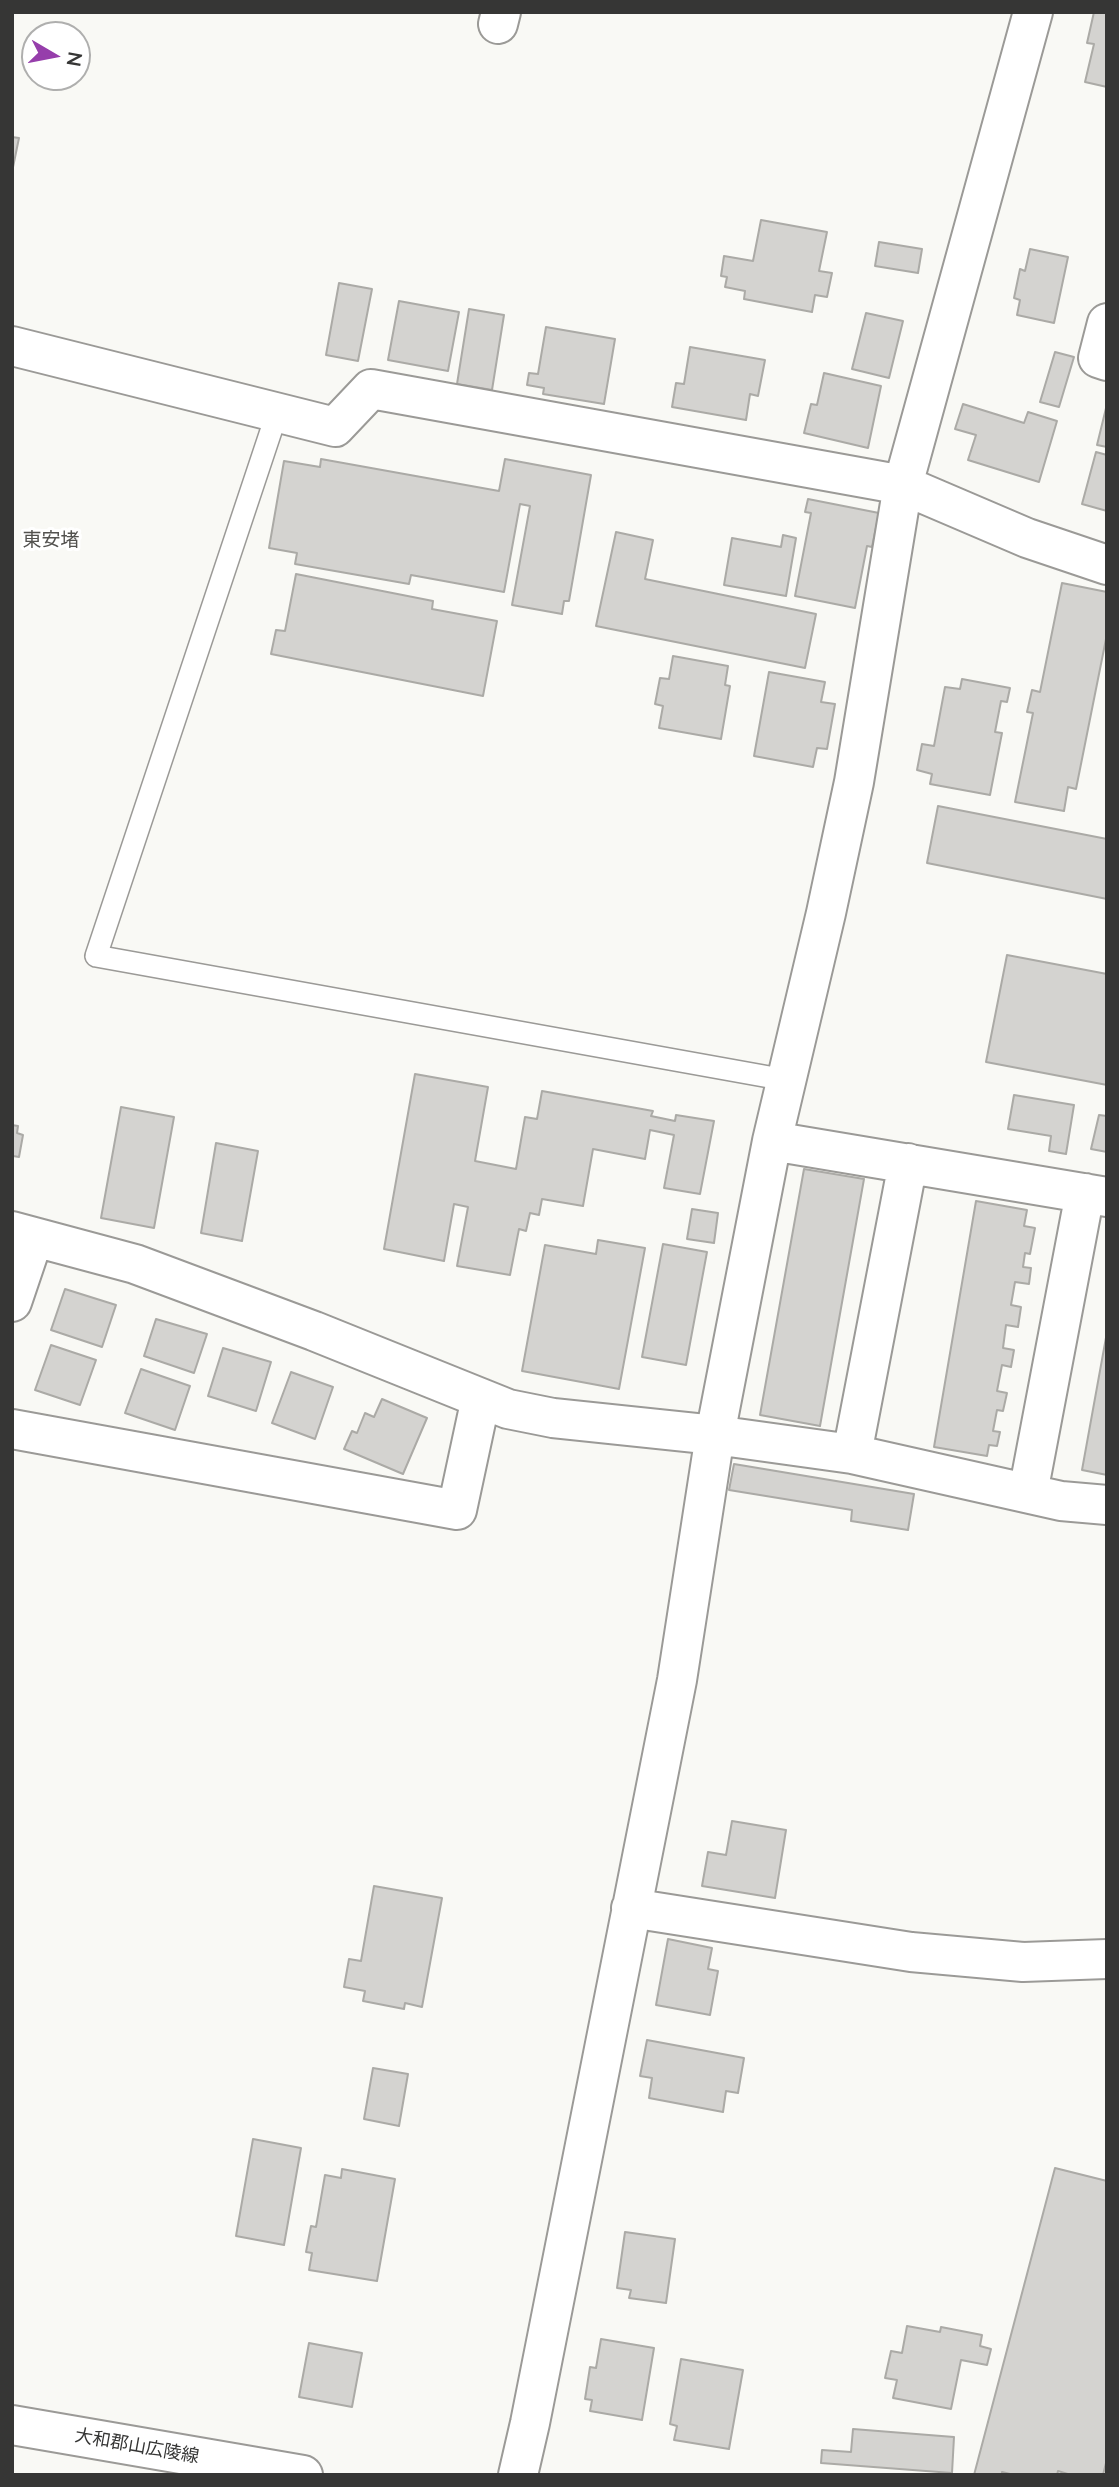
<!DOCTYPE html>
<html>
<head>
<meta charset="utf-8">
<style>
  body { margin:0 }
  #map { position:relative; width:1119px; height:2487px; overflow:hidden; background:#f9f9f5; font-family:Lato,sans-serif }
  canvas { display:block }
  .frame { position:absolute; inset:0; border:14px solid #363635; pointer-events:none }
  .north { position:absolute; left:21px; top:21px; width:70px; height:70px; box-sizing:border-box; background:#fff; border:2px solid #afafae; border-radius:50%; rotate:100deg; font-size:19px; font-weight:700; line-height:28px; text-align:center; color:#363635 }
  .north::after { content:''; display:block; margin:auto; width:24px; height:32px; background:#963eab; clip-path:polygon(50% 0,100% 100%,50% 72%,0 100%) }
</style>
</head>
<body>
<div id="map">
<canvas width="1119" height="2487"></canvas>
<div class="frame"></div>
<div class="north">N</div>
</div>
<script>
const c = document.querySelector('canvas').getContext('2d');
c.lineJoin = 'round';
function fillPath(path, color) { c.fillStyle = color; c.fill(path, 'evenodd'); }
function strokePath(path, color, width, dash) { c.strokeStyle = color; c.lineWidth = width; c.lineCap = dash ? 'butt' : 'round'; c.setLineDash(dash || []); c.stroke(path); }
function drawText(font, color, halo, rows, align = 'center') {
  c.font = font + ' Lato,"Noto Sans JP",sans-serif'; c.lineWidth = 6; c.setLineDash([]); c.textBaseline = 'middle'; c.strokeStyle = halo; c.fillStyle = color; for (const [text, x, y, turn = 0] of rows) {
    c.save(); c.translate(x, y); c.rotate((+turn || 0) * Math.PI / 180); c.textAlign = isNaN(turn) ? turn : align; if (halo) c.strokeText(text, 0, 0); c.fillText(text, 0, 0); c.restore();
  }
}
const building = new Path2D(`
  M1094,12H1107V87L1085,82L1094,44L1087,43Z
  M12,137L19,138L12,172Z
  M761,220L827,232L819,271L832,273L827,297L815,295L812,312L744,299L745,291L725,287L727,277L721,276L724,256L753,261Z
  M879,242L922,249L918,273L875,266Z
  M1030,249L1068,257L1054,323L1017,315L1020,300L1014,298L1020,269L1025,271Z
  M339,283L372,289L358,361L326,355Z
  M399,301L459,312L448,371L388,360Z
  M469,309L504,315L492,390L457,384Z
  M866,313L903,321L889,378L852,369Z
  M546,327L615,339L604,404L543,394L544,388L527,385L529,373L538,374Z
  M690,347L765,360L758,396L750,394L746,420L672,407L676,383L684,384Z
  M1055,352L1074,357L1059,407L1040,402Z
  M824,373L881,386L868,448L804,433L811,404L817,405Z
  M963,404L1024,423L1028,412L1057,421L1039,482L968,460L976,435L955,429Z
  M1107,404V447L1097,445Z
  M1096,452L1107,455V511L1082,504Z
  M321,459L499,491L505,459L591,475L569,601H564L562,614L512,605L530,506L520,504L504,592L411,575L409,584L295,564L297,553L269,548L284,461L320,467Z
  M808,499L879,513L872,547L867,546L855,608L795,596L811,513L805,512Z
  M616,532L653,540L645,579L816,614L805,668L596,626Z
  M783,535L796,538L786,596L724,585L732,538L781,547Z
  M296,574L433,601L432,609L497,621L483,696L271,654L276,630L285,631Z
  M1062,583L1107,592V634L1076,789L1068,787L1064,811L1015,802L1033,713L1027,712L1032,690L1040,692Z
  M673,656L728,666L725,685L730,686L721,739L659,728L663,706L655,704L660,678L669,679Z
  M769,672L825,682L821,702L835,704L827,749L817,748L813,767L754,756Z
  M962,679L1010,688L1007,702L1001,701L995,732L1002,733L990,795L930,784L932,774L917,770L922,744L934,746L945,687L960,689Z
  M938,806L1107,839V899L927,863Z
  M1007,955L1107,974V1085L986,1062Z
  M415,1074L488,1087L475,1161L516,1169L525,1117L537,1119L542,1091L653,1111L651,1116L675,1121L676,1115L714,1121L700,1194L664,1188L674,1135L650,1130L645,1159L593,1149L583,1206L542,1199L539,1215L530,1213L526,1231L519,1229L510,1275L457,1266L468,1207L454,1204L444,1261L384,1249Z
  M1014,1095L1074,1105L1066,1154L1049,1151L1051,1136L1008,1129Z
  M121,1107L174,1117L154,1228L101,1218Z
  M1099,1115L1107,1116V1152L1091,1149Z
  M12,1125L18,1126L17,1133L23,1135L19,1157L13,1156L12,1158Z
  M216,1143L258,1151L242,1241L201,1233Z
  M804,1169L864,1179L820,1426L760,1415Z
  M976,1201L1027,1210L1024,1226L1035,1228L1030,1254L1025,1253L1023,1267L1031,1268L1029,1284L1015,1282L1011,1305L1021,1307L1018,1327L1006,1325L1003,1348L1014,1350L1011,1367L1002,1365L997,1391L1007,1393L1003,1411L997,1410L993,1431L1000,1432L997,1446L989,1445L987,1456L934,1447Z
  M692,1209L718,1213L714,1243L687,1239Z
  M598,1240L645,1248L619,1389L522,1371L545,1245L596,1254Z
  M663,1244L707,1252L686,1365L642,1357Z
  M65,1289L116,1305L102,1347L51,1330Z
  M156,1319L207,1334L194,1373L144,1356Z
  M1107,1332V1475L1082,1470Z
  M51,1345L96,1360L80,1405L35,1390Z
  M223,1348L271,1362L256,1411L208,1396Z
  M141,1369L190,1386L175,1430L125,1413Z
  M291,1372L333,1387L315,1439L272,1423Z
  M382,1399L427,1418L403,1474L344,1449L352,1431L357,1433L365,1413L374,1417Z
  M734,1464L914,1494L908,1530L851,1521L852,1510L729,1490Z
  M732,1821L786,1830L775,1898L702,1886L708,1852L726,1855Z
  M374,1886L442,1898L422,2007L405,2003L404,2009L363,2001L365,1991L344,1987L349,1959L361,1961Z
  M668,1939L712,1948L708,1969L718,1971L710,2015L656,2005Z
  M647,2040L744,2058L738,2093L726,2091L723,2112L649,2098L652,2078L640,2076Z
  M373,2068L408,2074L399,2126L364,2119Z
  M253,2139L301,2148L284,2245L236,2236Z
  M1055,2168L1107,2181V2459L1103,2475H1071L1058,2471L1057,2475H1014L1002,2472V2475H974Z
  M342,2169L395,2179L377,2281L309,2270L312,2253L306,2252L311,2226L316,2227L325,2175L341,2178Z
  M625,2232L675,2239L666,2303L629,2298L631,2290L617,2288Z
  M907,2326L940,2332L941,2327L982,2335L980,2346L991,2349L987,2365L961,2360L951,2409L893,2398L897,2380L885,2378L891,2351L902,2353Z
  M601,2339L654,2348L642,2420L590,2411L592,2400L585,2399L590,2367L596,2368Z
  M309,2343L362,2353L352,2407L299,2397Z
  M681,2359L743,2370L729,2449L674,2440L677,2426L670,2424Z
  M853,2429L954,2437L952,2473L821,2463L822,2450L851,2452Z`);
const service = new Path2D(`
  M277,413L96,956L786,1080`);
const minor = new Path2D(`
  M498,24L501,12
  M1107,323L1098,358L1107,361
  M12,346L335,427L371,389L903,485L1027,538L1107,565
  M772,1141L1107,1197
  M12,1231L135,1264L314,1331L508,1409L553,1418L715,1435L852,1454L1061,1501L1107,1505
  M12,1302L34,1237
  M12,1429L457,1510L481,1398
  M852,1454L908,1163
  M1028,1493L1085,1193
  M631,1908L911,1952L1023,1962L1107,1959
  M518,2475L530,2423L677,1680L715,1435L772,1141L826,913L854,782L903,485L1033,12`);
const secondary = new Path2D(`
  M12,2425L303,2475`);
const streetNames = [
  ["大和郡山広陵線",137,2446,10]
];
const neighbourhoodNames = [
  ["東安堵",51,540]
];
fillPath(building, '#d4d3d0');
strokePath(building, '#abaaa6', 2);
strokePath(service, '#9b9a97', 24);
strokePath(minor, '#9b9a97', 42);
strokePath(secondary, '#9b9a97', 42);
strokePath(service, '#fff', 21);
strokePath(minor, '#fff', 38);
strokePath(secondary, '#fff', 38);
drawText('18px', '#363635', '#fff', streetNames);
drawText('19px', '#53524f', '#fff', neighbourhoodNames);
</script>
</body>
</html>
